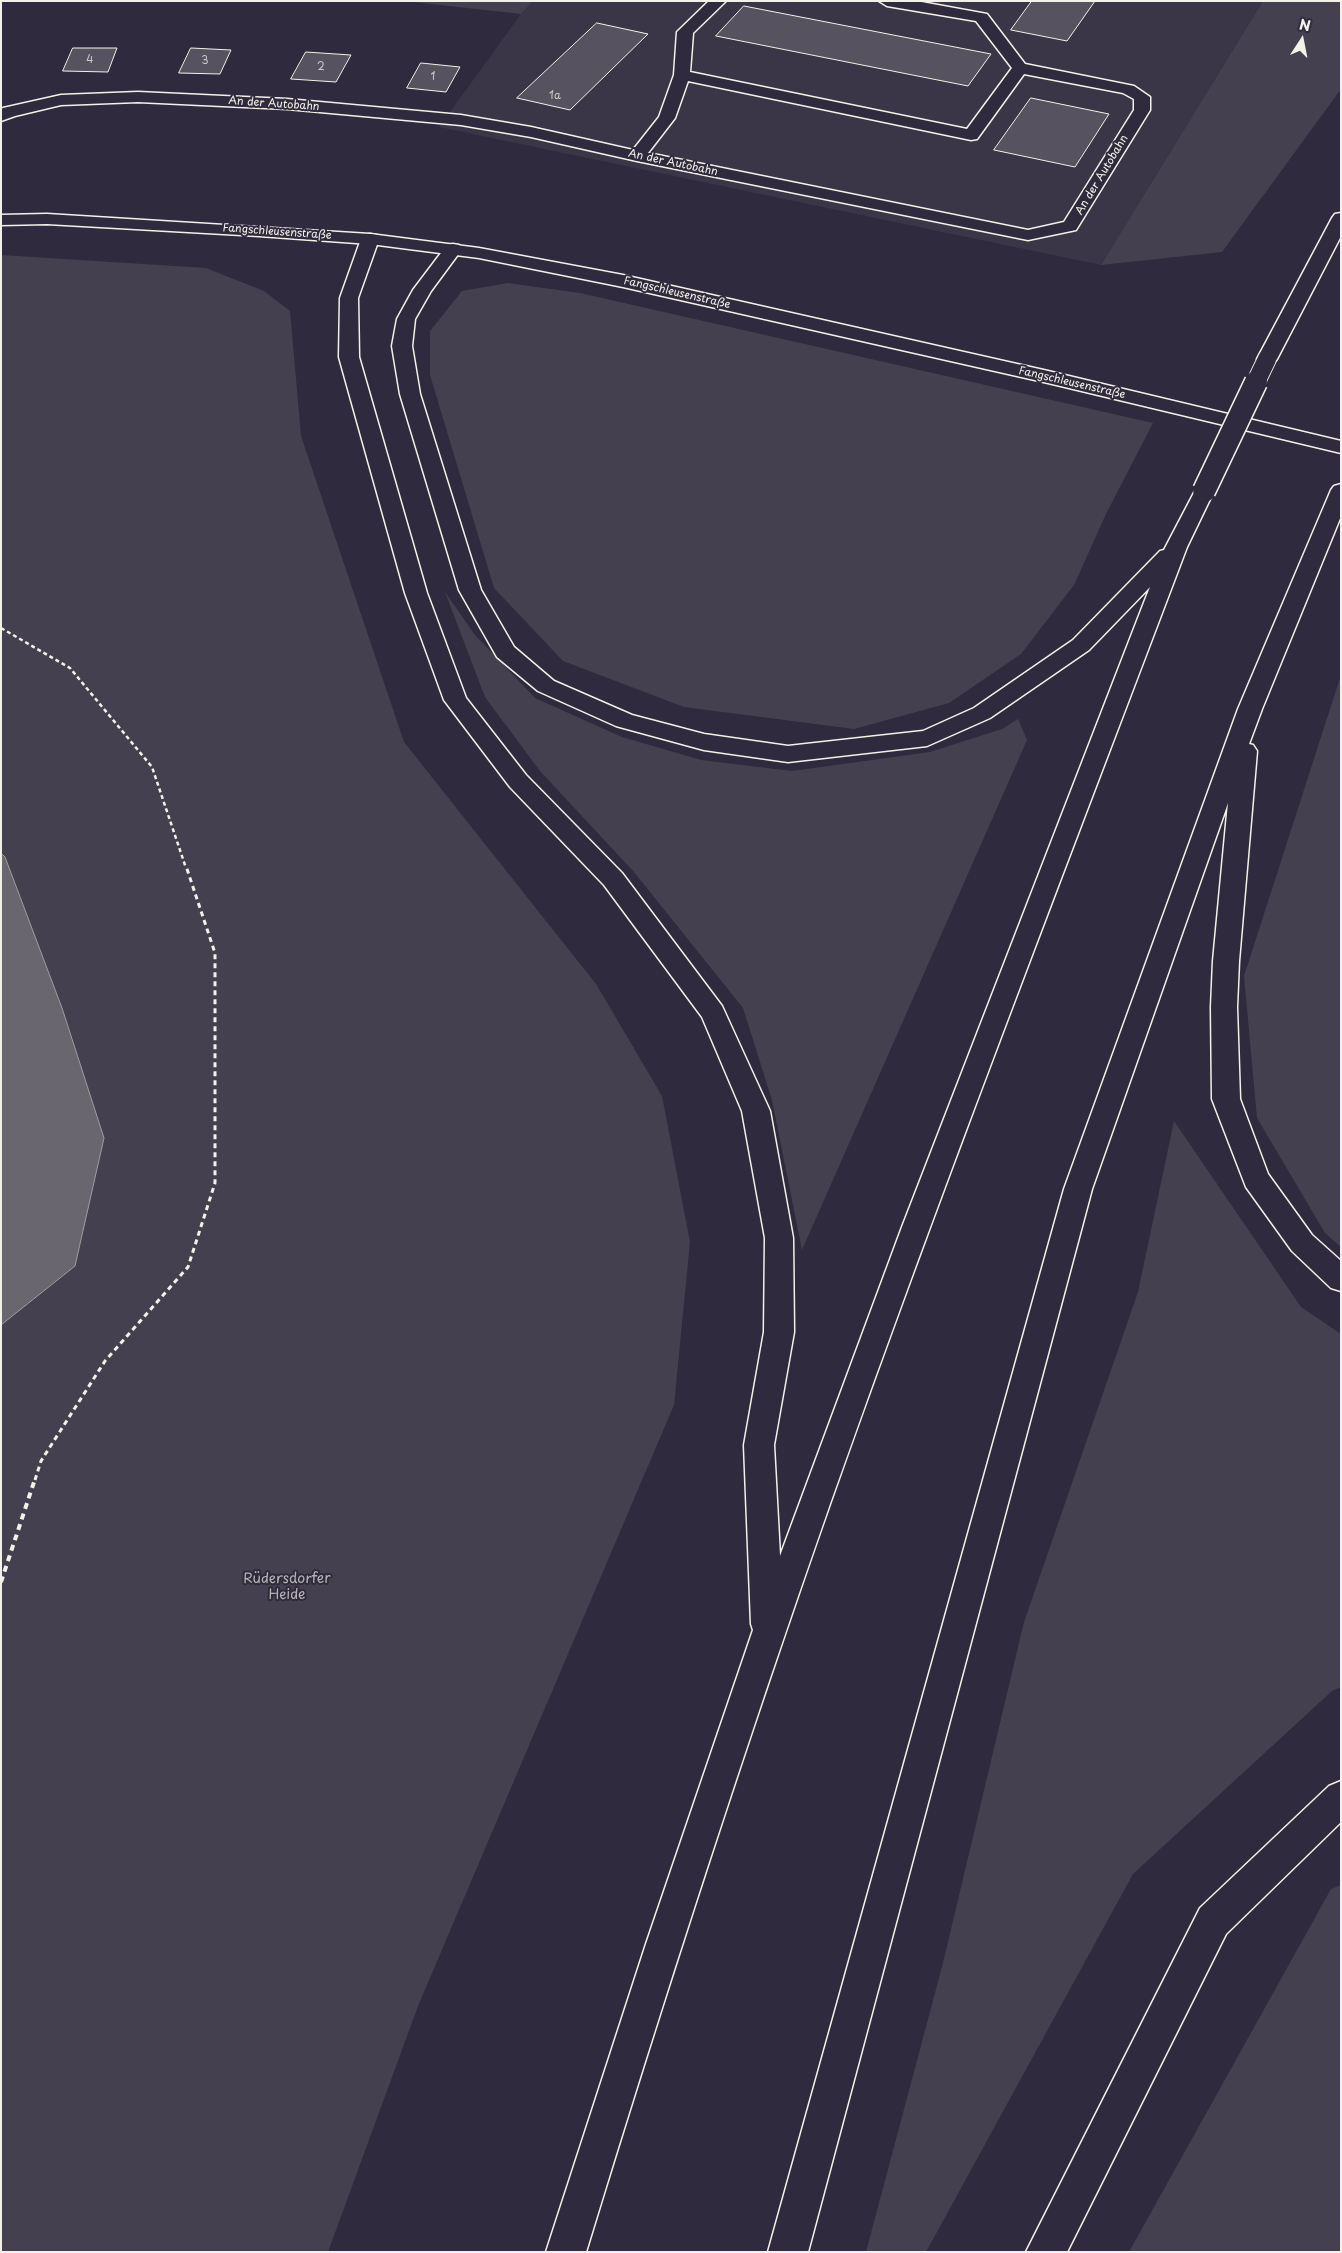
<!DOCTYPE html>
<html>
<head>
<meta charset="utf-8">
<style>
  body { margin:0 }
  #map { position:relative; width:1342px; height:2253px; overflow:hidden; background:#2f2a3d; font-family:"Playpen Sans",sans-serif }
  canvas { display:block }
  .frame { position:absolute; inset:0; border:2px solid #f4f1e8; pointer-events:none }
  .north { position:absolute; left:1277px; top:15px; width:50px; height:50px; -webkit-text-stroke:4px #2f2a3d; paint-order:stroke; rotate:11deg; font-size:14px; font-weight:700; line-height:20px; text-align:center; color:#f4f1e8 }
  .north::after { content:''; display:block; margin:auto; width:18px; height:22px; background:#f4f1e8; clip-path:polygon(50% 0,100% 100%,50% 72%,0 100%) }
</style>
</head>
<body>
<div id="map">
<canvas width="1342" height="2253"></canvas>
<div class="frame"></div>
<div class="north">N</div>
</div>
<script>
const c = document.querySelector('canvas').getContext('2d');
c.lineJoin = 'round';
function fillPath(path, color) { c.fillStyle = color; c.fill(path, 'evenodd'); }
function strokePath(path, color, width, dash) { c.strokeStyle = color; c.lineWidth = width; c.lineCap = dash ? 'butt' : 'round'; c.setLineDash(dash || []); c.stroke(path); }
function drawText(font, color, halo, rows, align = 'center') {
  c.font = font + ' "Playpen Sans",sans-serif'; c.lineWidth = 4; c.setLineDash([]); c.textBaseline = 'middle'; c.strokeStyle = halo; c.fillStyle = color; for (const [text, x, y, turn = 0] of rows) {
    c.save(); c.translate(x, y); c.rotate((+turn || 0) * Math.PI / 180); c.textAlign = isNaN(turn) ? turn : align; if (halo) c.strokeText(text, 0, 0); c.fillText(text, 0, 0); c.restore();
  }
}
const built = new Path2D(`
  M533,1H1263L1101,265L439,127L521,14Z`);
const green = new Path2D(`
  M404,1H533L521,14Z
  M1263,1H1341V89L1222,252L1101,265Z
  M1,255L206,268L264,291L290,311L301,436L404,742L596,984L662,1096L690,1242L674,1405L418,2006L328,2252H1V1325L75,1266L104,1138L62,1008L5,857L1,853Z
  M508,283L580,293L1153,423L1106,514L1074,585L1021,654L949,703L854,729L684,707L563,661L494,588L430,375V331L462,291Z
  M445,592L475,635L535,698L622,737L701,760L792,771L930,752L1002,729L1018,719L1027,740L802,1250L772,1100L743,1008L634,872L540,771L485,697Z
  M1341,675V1247L1325,1233L1257,1118L1244,976Z
  M1174,1121L1301,1307L1341,1334V1687L1332,1691L1133,1874L926,2252H866L943,1963L1024,1622L1138,1292Z
  M1341,1885V2252H1129L1331,1889Z`);
const water = new Path2D(`
  M1,853L5,857L62,1008L104,1138L75,1266L1,1325Z`);
const building = new Path2D(`
  M1032,1H1095L1067,41L1011,30Z
  M744,6L991,54L968,86L716,36Z
  M597,23L648,34L570,110L517,98Z
  M73,48H117L108,72L63,71Z
  M191,48L231,50L220,74L179,73Z
  M306,52L351,55L336,82L291,79Z
  M421,63L460,67L446,92L407,88Z
  M1031,98L1109,114L1075,167L994,150Z`);
const pathFar2 = new Path2D(`
  M1,628L70,668L152,767L186,868`);
const pathFar1 = new Path2D(`
  M35,1480L41,1461L105,1361L188,1267L215,1183V953L186,866`);
const path = new Path2D(`
  M1,1582L35,1479`);
const minor = new Path2D(`
  M709,1H726L693,33L690,72L967,129L1012,68L976,21L887,6L879,1H916L987,14L1025,64L1134,86L1150,97V110L1076,230L1028,240L637,161L531,137L461,125L287,109L138,102L61,105L15,116L1,121V109L3,108L61,95L138,92L287,99L461,115L531,127L633,150L659,117L674,75L677,32ZM1024,74L1123,93L1134,99V110L1064,222L1028,230L648,153L675,118L688,81L971,140L977,139Z`);
const major = new Path2D(`
  M47,214L370,234L479,248L623,275L1048,371L1341,441V453L1048,383L623,287L479,258L370,244L259,236L47,224L1,225V215Z`);
const highway = new Path2D(`
  M1341,213V236L1277,359L1274,363L1267,365L1260,363L1257,359L1332,218L1335,214Z
  M370,234L376,235L379,239L358,298L359,357L427,593L466,698L526,775L622,873L722,1006L770,1111L793,1238L794,1332L774,1445L780,1556L902,1227L1150,587L1089,650L990,718L927,746L788,762L704,750L616,726L538,691L497,657L459,590L400,394L392,346L397,319L413,290L447,245L453,244L459,245L462,249L431,291L415,319L412,346L420,394L481,590L514,647L554,681L632,715L704,734L788,746L923,731L974,708L1073,640L1160,551L1164,550L1197,487L1204,485L1211,487L1214,491L1187,547C1067,864 944,1181 831,1501C744,1749 663,2000 586,2252H546L646,1944L753,1630L751,1624L744,1445L764,1332L765,1238L742,1111L702,1017L604,885L510,787L444,700L405,593L339,357L340,298L361,239L364,235Z
  M1341,484V516L1262,709L1249,744L1253,745L1257,751L1239,961L1237,1007L1240,1099L1268,1174L1312,1235L1341,1261V1291L1331,1288L1292,1251L1246,1187L1212,1099L1211,1007L1213,961L1228,803L1092,1189L808,2252H768L1064,1189L1238,709L1331,490L1334,486Z
  M1341,1781V1822L1226,1934L1067,2252H1026L1200,1908L1329,1786Z`);
const highwayBridgeFar1 = new Path2D(`
  M1255,384L1267,359`);
const highwayBridge = new Path2D(`
  M1204,491L1256,382`);
const numberNames = [
  ["4",90,60],
  ["3",205,61],
  ["2",321,67],
  ["1",433,77],
  ["1a",555,96]
];
const farStreetnames = [
  ["An der Autobahn",274,104,4],
  ["An der Autobahn",673,163,12],
  ["An der Autobahn",1102,175,-59],
  ["Fangschleusenstraße",277,232,4],
  ["Fangschleusenstraße",677,293,13],
  ["Fangschleusenstraße",1072,383,13]
];
const parkNames = [
  ["Rüdersdorfer",287,1579],
  ["Heide",287,1595]
];
fillPath(built, '#3b3647');
fillPath(green, '#454050');
fillPath(water, '#6a6670');
strokePath(water, '#a19ea0', 1);
fillPath(building, '#56525f');
strokePath(building, '#f4f1e8', 1);
strokePath(minor, '#f4f1e8', 3);
strokePath(major, '#f4f1e8', 3);
strokePath(highway, '#f4f1e8', 3);
strokePath(pathFar2, '#f4f1e8', 2.5, [4, 3]);
strokePath(pathFar1, '#f4f1e8', 3, [5, 4]);
strokePath(path, '#f4f1e8', 4, [6, 5]);
fillPath(minor, '#2f2a3d');
fillPath(major, '#2f2a3d');
fillPath(highway, '#2f2a3d');
strokePath(highwayBridgeFar1, '#f4f1e8', 20, []);
strokePath(highwayBridge, '#f4f1e8', 25, []);
strokePath(highwayBridgeFar1, '#2f2a3d', 18);
strokePath(highwayBridge, '#2f2a3d', 22);
drawText('11px', '#ccc9c6', null, numberNames);
drawText('11px', '#f4f1e8', '#2f2a3d', farStreetnames);
drawText('14px', '#b7b3b3', '#2f2a3d', parkNames);
</script>
</body>
</html>
